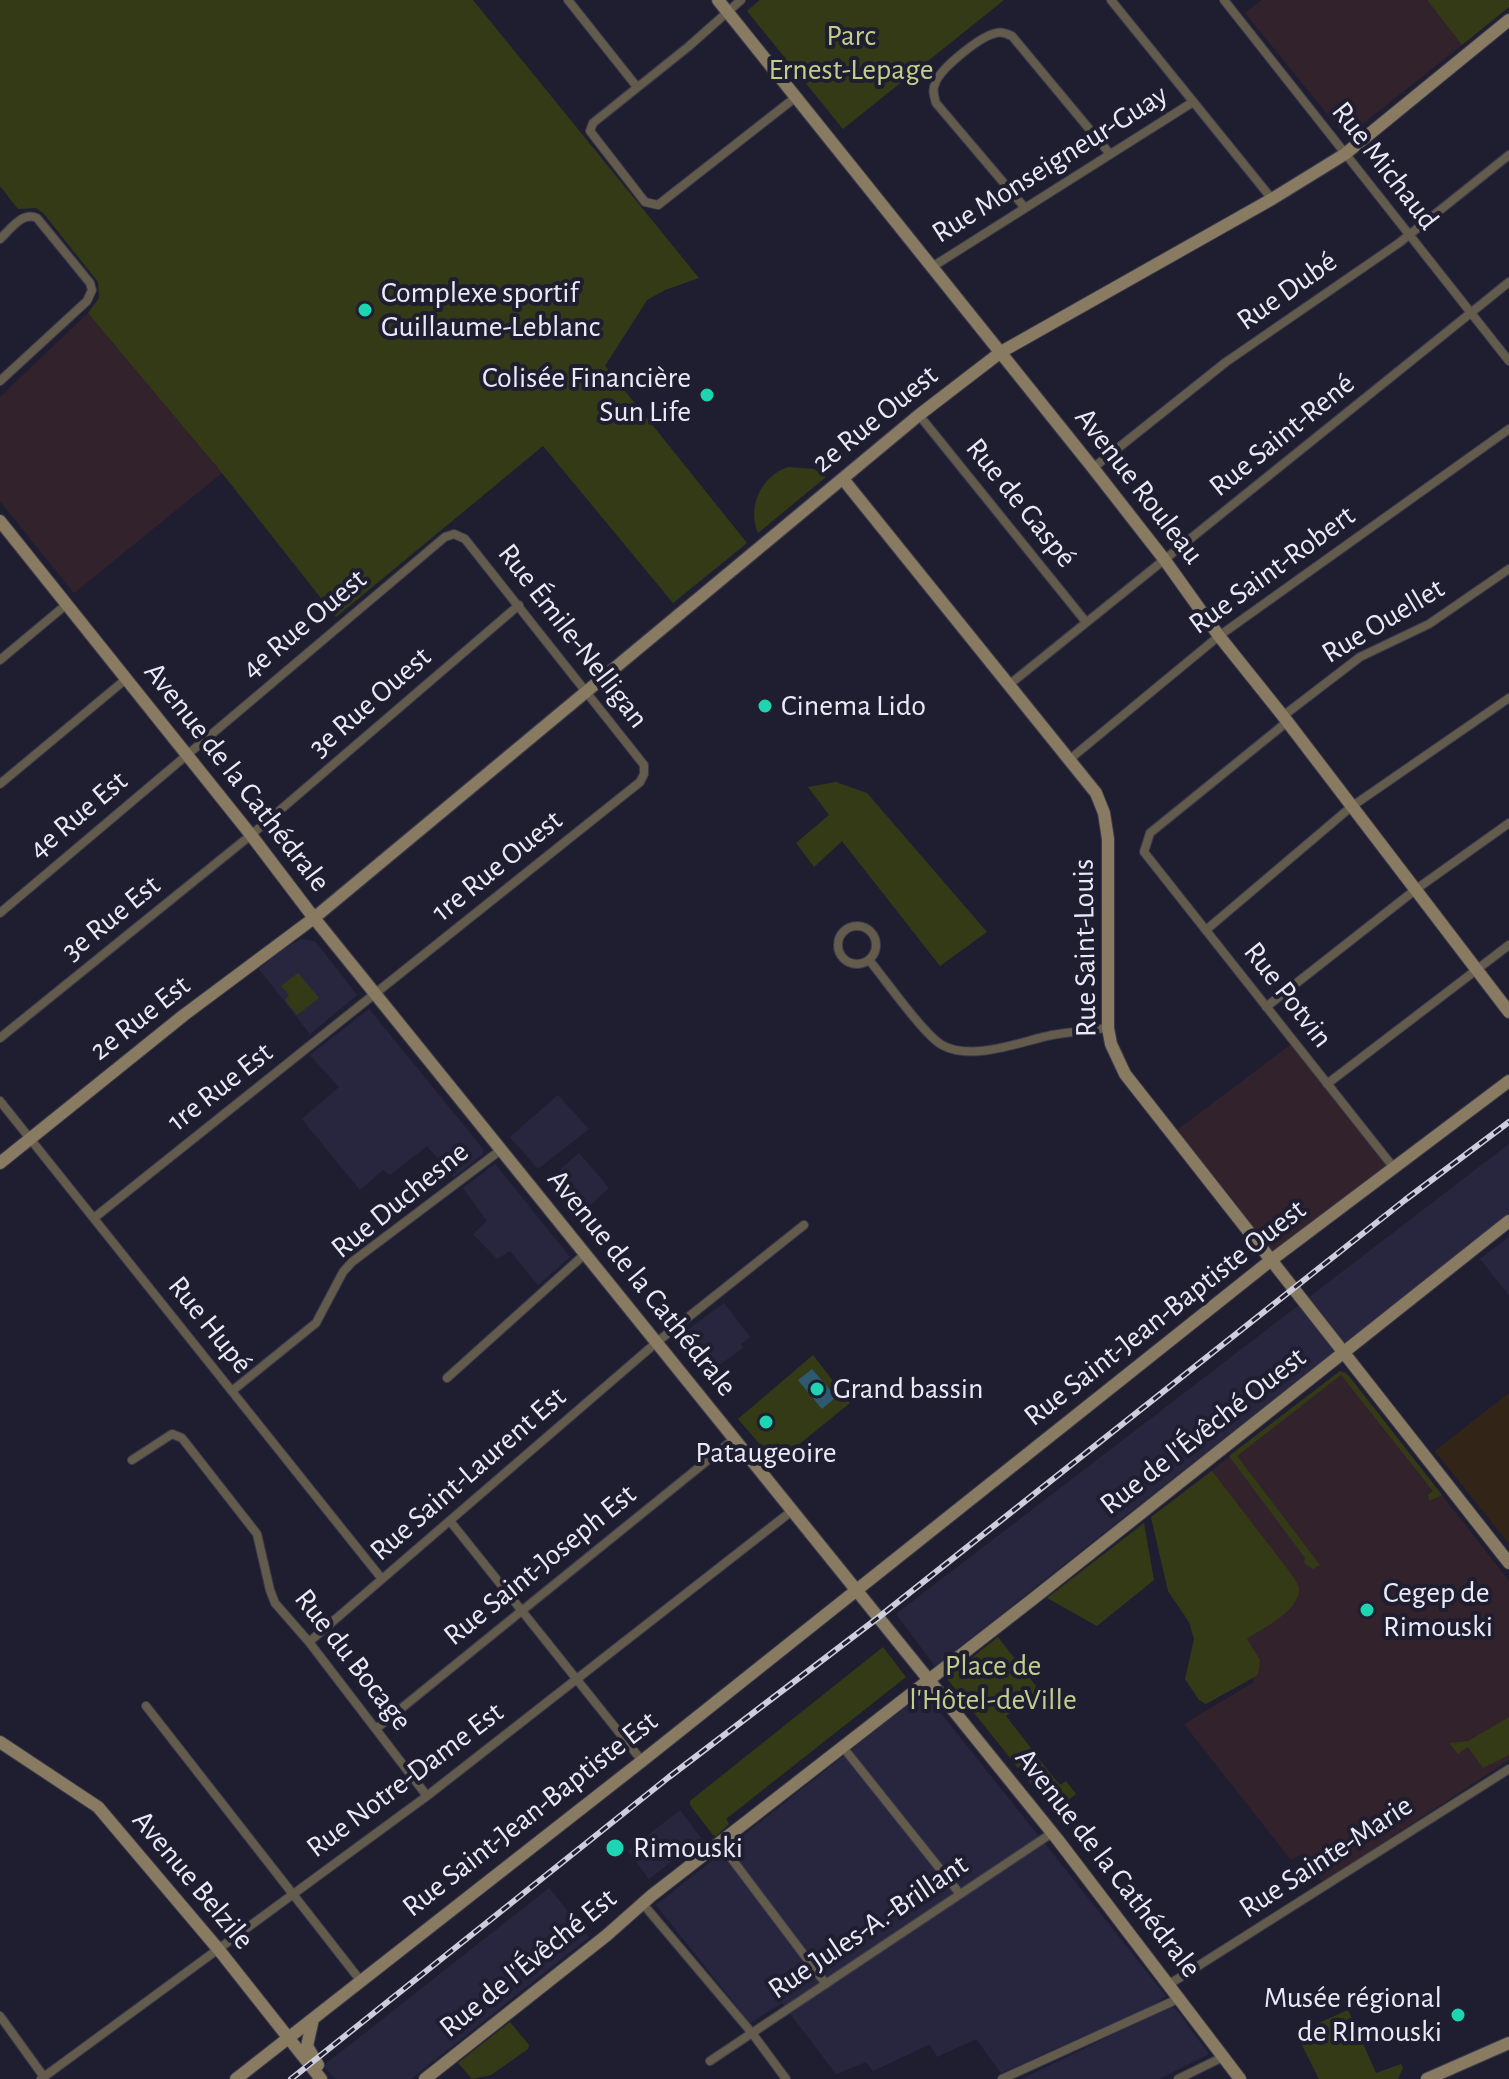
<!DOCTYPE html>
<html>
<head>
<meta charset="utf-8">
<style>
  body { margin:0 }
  canvas { display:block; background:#1f1e31 }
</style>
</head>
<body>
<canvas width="1509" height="2079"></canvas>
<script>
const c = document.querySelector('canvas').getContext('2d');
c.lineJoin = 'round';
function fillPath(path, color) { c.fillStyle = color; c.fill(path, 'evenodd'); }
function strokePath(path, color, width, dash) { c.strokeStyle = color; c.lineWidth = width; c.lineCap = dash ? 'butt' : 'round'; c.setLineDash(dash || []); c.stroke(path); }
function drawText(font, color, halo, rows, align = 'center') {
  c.font = font + ' "Alegreya Sans",sans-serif'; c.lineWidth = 8; c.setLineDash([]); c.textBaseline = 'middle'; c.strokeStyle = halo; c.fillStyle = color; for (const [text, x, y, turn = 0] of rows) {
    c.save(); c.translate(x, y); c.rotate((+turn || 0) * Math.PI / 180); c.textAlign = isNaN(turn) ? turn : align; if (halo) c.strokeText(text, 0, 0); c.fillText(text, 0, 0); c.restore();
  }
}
const built = new Path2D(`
  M302,939L315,941L357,995L310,1034L259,969L283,949Z
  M369,1009L483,1149V1154L454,1177L427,1146L390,1175L383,1170L360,1190L302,1119L339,1087L310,1055Z
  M558,1095L589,1129L538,1169L510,1137Z
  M1509,1144V1213L935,1666L896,1614Z
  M579,1153L609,1188L576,1218L547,1181Z
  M495,1164L570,1257L538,1285L510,1251L497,1259L473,1234L487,1221L463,1188Z
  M1509,1237V1295L1480,1259Z
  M724,1303L750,1337L741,1344L743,1348L702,1377L676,1344L678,1337Z
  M924,1692L1166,1996L1152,2006L1001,2073L976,2039L937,2057L930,2044L873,2071L866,2062L836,2074L782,2003L750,2023L656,1905Z
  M680,1810L703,1841L697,1847L694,1844L649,1879L628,1851Z
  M549,1888L589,1937L411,2079H336L323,2066Z
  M1169,2007L1175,2008L1209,2054L1159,2079H1022Z`);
const education = new Path2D(`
  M1262,0H1427L1462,45L1346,137L1245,13Z
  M88,313L222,473L74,593L0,501V397Z
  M1294,1042L1394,1168L1270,1261L1172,1134Z
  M1340,1371L1346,1372L1509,1581V1760L1323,1882L1303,1854L1291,1860L1184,1724L1254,1682L1252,1678L1258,1675L1154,1515Z`);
const medical = new Path2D(`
  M1509,1393V1544L1435,1451Z`);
const green = new Path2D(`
  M0,0H473L699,278L665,290L647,300L605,366L747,543L673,603L543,446L336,617L222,473L88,313L99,298L98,282L44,214L36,208L18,209L0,186Z
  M760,0H1004L843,129L747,11Z
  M1427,0H1509V7L1462,45Z
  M788,467L814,469L826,477L758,533C747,507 761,476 788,467Z
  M836,782L867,793L987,932L940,966L842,841L814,867L796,843L829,815L808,787Z
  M298,973L319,998L297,1015L285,1000L289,995L281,986Z
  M813,1355L850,1403L776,1463L738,1419Z
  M1340,1371L1349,1376L1442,1495L1429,1501L1428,1495L1433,1491L1341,1375L1237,1456L1320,1565L1313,1569L1304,1563L1305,1558L1229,1456Z
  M1212,1471L1289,1571C1292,1576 1298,1582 1299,1589C1299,1612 1262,1628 1247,1639L1260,1660L1258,1675L1206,1704L1199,1700L1185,1679L1194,1639L1189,1622L1168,1591L1151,1517Z
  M1144,1523L1154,1580L1097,1626L1047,1598Z
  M998,1637L1039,1690L1006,1716L1034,1752L1018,1768L948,1680L950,1675Z
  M883,1647L906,1677L726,1819L729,1824L716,1836L713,1835L690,1805V1801Z
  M1509,1717V1755L1483,1768L1468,1747L1458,1754L1449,1743L1468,1741Z
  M1037,1757L1060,1785L1066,1781L1076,1794L1062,1805L1057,1800L1049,1806L1022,1773Z
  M1348,2010L1376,2073L1401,2064L1403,2068L1398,2079H1319L1296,2033Z
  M510,2022L529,2045L528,2049L491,2075L472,2079L458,2063Z`);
const water = new Path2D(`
  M812,1369L836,1397L822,1409L798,1380Z`);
const street = new Path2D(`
  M568,0L637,87
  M741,0L688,47L593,123L590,131L645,202L658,205L796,97
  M1111,0L1272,199
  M1224,0L1509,361
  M1025,208L936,103C934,96 932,90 935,84C939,69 979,38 993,34C1001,31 1005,33 1012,36L1110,154
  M0,239C10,230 22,211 37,218L90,283L92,290L87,301L0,381
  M932,267L1193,102
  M919,415L1086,622
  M1093,468L1226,362L1399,243L1509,155
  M0,660L67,604
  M1010,684L1509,282
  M1283,716L1360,657L1429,624L1509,569
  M1287,722L1150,833L1144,852L1394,1168
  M1070,759L1219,636L1509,429
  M0,784L126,679
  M0,913L445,537L454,534L465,539L644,765V774L640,782L94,1218
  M838 945a19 19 0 1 1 38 0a19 19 0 1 1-38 0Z
  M1206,930L1351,807L1509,698
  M869,960C885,979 924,1035 942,1045C972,1062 1022,1041 1052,1035C1071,1032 1090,1030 1108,1028
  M1266,1007L1415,890L1509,823
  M0,1038L251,835L519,605
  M1327,1084L1509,945
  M0,1101L382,1579
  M447,1378L585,1254
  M232,1391L316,1323L343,1272L352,1262L502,1149
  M132,1460L172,1434L182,1438L257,1534L270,1590L275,1603L309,1642L427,1796
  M450,1521L642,1761
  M309,1642L657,1342L804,1225
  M146,1706L360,1980
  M377,1728L734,1439
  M842,1746L960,1894
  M719,1842L826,1984
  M643,1904L752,2033L786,2079
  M1168,1985L1509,1769
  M0,2016L44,2077
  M710,2061L1052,1833
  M41,2079L427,1796L793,1510
  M1002,2079L1180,1998
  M1178,2079L1225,2056`);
const secondary = new Path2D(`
  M718,0L1093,468L1164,559L1219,636L1283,716L1509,1012
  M843,479L1096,793L1104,813L1108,839V1028L1111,1044L1125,1074L1509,1563
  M0,521L251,835L314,918L1058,1840L1240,2079
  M0,1163L184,1015L314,918L919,415L1001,352L1272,199L1345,154L1509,20
  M0,1742L98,1807L219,1950L321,2079
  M313,2019L307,2046L318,2065
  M236,2079L642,1761L1270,1261L1509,1081
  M425,2079L607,1935L651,1896L1033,1599L1509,1221
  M1427,2079L1509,2043`);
const rail = new Path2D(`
  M291,2079L669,1777L879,1617L1405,1200L1509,1122`);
const markers = [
  [365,310,8,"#1dd5b1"],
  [707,395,8,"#1dd5b1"],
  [765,706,8,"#1dd5b1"],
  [817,1389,8,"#1dd5b1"],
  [766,1422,8,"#1dd5b1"],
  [1367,1610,8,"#1dd5b1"],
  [615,1848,10,"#1dd5b1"],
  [1458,2015,8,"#1dd5b1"]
];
const parkNames = [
  ["Parc",851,36],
  ["Ernest-Lepage",851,70],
  ["Place de",993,1666],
  ["l'Hôtel-deVille",993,1700]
];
const streetNames = [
  ["Rue Monseigneur-Guay",1050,164,-32],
  ["Rue Michaud",1385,166,52],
  ["Rue Dubé",1287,291,-35],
  ["2e Rue Ouest",875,419,-39],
  ["Rue Saint-René",1282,435,-39],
  ["Avenue Rouleau",1139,486,52],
  ["Rue de Gaspé",1021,503,51],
  ["Rue Saint-Robert",1272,570,-36],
  ["Rue Ouellet",1383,621,-31],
  ["4e Rue Ouest",304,624,-40],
  ["Rue Émile-Nelligan",573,636,52],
  ["3e Rue Ouest",370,702,-41],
  ["Avenue de la Cathédrale",237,777,52],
  ["4e Rue Est",78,815,-40],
  ["1re Rue Ouest",497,866,-39],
  ["3e Rue Est",111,918,-39],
  ["Rue Saint-Louis",1085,948,-91],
  ["Rue Potvin",1288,995,52],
  ["2e Rue Est",140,1018,-38],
  ["1re Rue Est",220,1087,-38],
  ["Rue Duchesne",400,1200,-39],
  ["Avenue de la Cathédrale",642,1283,51],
  ["Rue Saint-Jean-Baptiste Ouest",1165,1313,-38],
  ["Rue Hupé",210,1325,51],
  ["Rue de l'Évêché Ouest",1203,1431,-38],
  ["Rue Saint-Laurent Est",468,1474,-41],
  ["Rue Saint-Joseph Est",540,1565,-39],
  ["Rue du Bocage",353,1660,52],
  ["Rue Notre-Dame Est",405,1780,-37],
  ["Rue Saint-Jean-Baptiste Est",530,1814,-38],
  ["Rue Sainte-Marie",1326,1857,-33],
  ["Avenue de la Cathédrale",1108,1863,52],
  ["Avenue Belzile",193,1880,50],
  ["Rue Jules-A.-Brillant",868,1927,-34],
  ["Rue de l'Évêché Est",528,1963,-39]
];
const poiNames = [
  ["Complexe sportif",381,293],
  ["Guillaume-Leblanc",381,327],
  ["Colisée Financière",691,378,"right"],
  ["Sun Life",691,412,"right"],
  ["Cinema Lido",781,706],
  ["Grand bassin",833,1389],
  ["Pataugeoire",766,1453,"center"],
  ["Cegep de",1383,1593],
  ["Rimouski",1383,1627],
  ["Rimouski",633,1848],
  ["Musée régional",1442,1998,"right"],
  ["de RImouski",1442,2032,"right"]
];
fillPath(built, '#28263f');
fillPath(education, '#32222c');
fillPath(medical, '#322518');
fillPath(green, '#343a16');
fillPath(water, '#2f5970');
strokePath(street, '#3b3b4d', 10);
strokePath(secondary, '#3b3b4d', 14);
strokePath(street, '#635b4b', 8);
strokePath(secondary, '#887b61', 12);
strokePath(rail, '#cdcddb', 6);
strokePath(rail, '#1f1e31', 3, [9]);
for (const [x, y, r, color] of markers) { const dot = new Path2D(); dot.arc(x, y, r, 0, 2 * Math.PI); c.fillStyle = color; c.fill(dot); strokePath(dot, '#1f1e31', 3); }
drawText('30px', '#c1cf8c', '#1f1e31', parkNames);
drawText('30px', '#eaeaf7', '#1f1e31', streetNames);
drawText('30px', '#eaeaf7', '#1f1e31', poiNames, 'left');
</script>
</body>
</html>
